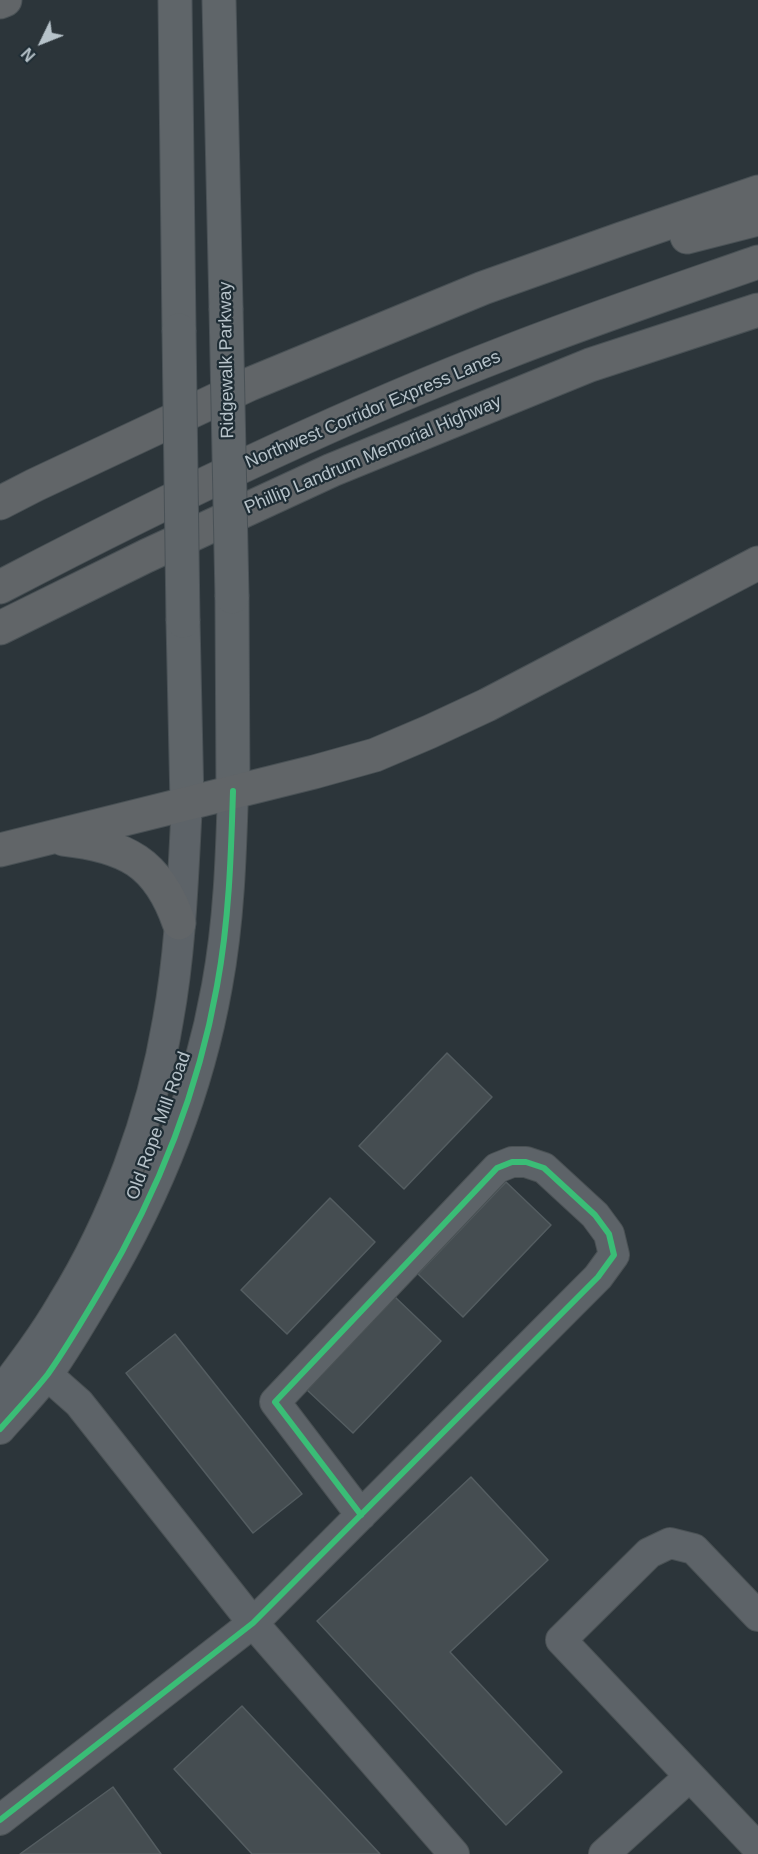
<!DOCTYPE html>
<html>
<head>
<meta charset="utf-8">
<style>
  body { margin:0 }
  #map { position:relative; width:758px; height:1854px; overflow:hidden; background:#2c353a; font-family:Arial,sans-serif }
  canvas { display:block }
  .north { position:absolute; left:12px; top:12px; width:60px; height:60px; -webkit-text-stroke:4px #1f2d35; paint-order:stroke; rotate:227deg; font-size:16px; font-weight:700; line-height:24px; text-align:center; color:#b7c3ca }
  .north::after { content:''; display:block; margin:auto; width:21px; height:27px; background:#b7c3ca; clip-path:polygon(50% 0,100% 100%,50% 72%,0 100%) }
</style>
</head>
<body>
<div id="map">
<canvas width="758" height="1854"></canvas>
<div class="north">N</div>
</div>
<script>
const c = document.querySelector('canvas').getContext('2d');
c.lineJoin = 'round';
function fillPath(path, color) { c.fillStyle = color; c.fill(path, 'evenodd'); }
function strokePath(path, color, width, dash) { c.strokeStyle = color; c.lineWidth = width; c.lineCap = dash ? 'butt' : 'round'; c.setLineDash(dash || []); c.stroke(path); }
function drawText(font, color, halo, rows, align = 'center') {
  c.font = font + ' Arial,sans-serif'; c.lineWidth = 4.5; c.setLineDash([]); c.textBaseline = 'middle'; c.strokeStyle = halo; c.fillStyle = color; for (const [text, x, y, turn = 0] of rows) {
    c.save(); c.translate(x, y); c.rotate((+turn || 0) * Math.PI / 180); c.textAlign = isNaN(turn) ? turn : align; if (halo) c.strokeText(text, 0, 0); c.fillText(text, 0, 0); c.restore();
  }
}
const building = new Path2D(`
  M447,1053L492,1097L404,1189L359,1146Z
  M506,1182L551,1225L463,1317L418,1274Z
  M330,1198L375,1242L287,1334L241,1290Z
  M395,1297L441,1341L353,1433L307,1390Z
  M175,1334L302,1494L253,1533L126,1373Z
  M471,1477L548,1560L450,1652L562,1772L506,1825L317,1621Z
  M242,1706L380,1854H252L174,1769Z
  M113,1787L161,1854H20Z`);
const minor = new Path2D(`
  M27,1357L79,1403L253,1623L454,1854
  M0,1393C22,1364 44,1335 62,1304C114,1220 152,1117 168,1020C181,949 183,875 187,803
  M0,1429C16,1411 33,1393 48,1374C67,1347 84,1318 101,1289C156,1196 198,1093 217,986C229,921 231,857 233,791
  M758,1616L694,1549L670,1543L649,1553L561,1640L758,1848
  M0,1820L253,1623L598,1277L614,1255L609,1234L595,1215L544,1168L526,1162H512L497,1168L275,1402L361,1515
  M604,1854L689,1777`);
const major = new Path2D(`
  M175,0L179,330
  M219,0L226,308
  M232,597L233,791
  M183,621L187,803`);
const highway = new Path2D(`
  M0,2L5,0
  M687,237L758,219
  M0,503L35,485L250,384L483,288L621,239L758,192
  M0,587C166,500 336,418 510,351C592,319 675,291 758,262
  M0,628L146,556L332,470L590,365L758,310
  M63,839C126,846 158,862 179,923
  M0,850L314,772L375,755L429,732L487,705L758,563`);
const majorBridge = new Path2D(`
  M226,308L232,597
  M179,330L183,621`);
const cycleway = new Path2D(`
  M0,1429C16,1411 33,1393 48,1374C67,1347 84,1318 101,1289C156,1196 198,1093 217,986C229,921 231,857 233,791
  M0,1820L253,1623L598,1277L614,1255L609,1234L595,1215L544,1168L526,1162H512L497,1168L275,1402L361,1515`);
const streetNames = [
  ["Ridgewalk Parkway",227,360,-91],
  ["Northwest Corridor Express Lanes",373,410,-23],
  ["Phillip Landrum Memorial Highway",373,455,-23],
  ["Old Rope Mill Road",159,1126,-70]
];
fillPath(building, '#454d51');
strokePath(building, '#545d61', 1.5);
strokePath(minor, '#4a5154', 32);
strokePath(major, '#4a5257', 35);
strokePath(highway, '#495155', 35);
strokePath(minor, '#5d6368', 30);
strokePath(major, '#5f6569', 33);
strokePath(highway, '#616568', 33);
strokePath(majorBridge, '#4a5257', 35, []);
strokePath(majorBridge, '#5f6569', 33);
strokePath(cycleway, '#3abd76', 6);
drawText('18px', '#b7c3ca', '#1f2d35', streetNames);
</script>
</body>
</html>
